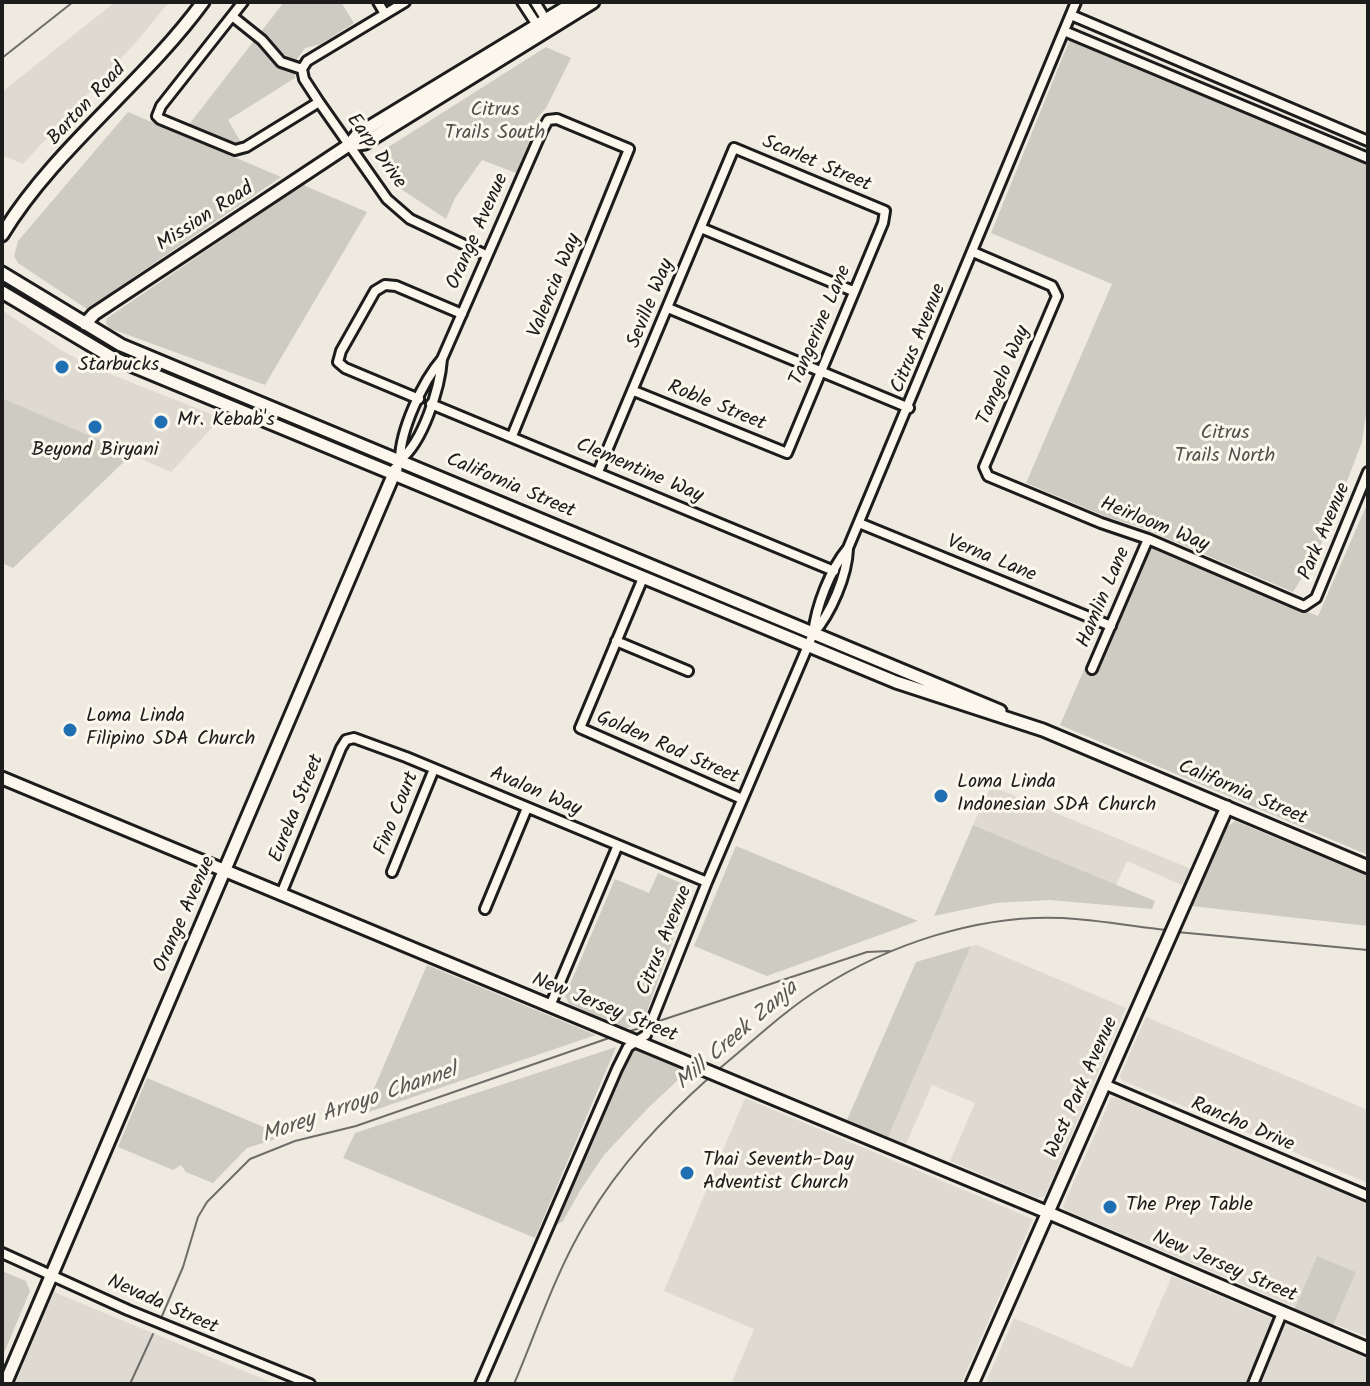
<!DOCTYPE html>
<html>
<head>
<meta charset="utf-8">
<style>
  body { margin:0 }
  #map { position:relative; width:1370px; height:1386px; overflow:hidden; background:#eeeadf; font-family:Kalam,sans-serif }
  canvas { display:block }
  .frame { position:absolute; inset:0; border:4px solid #1c1c1c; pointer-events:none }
</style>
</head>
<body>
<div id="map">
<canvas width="1370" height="1386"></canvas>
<div class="frame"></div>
</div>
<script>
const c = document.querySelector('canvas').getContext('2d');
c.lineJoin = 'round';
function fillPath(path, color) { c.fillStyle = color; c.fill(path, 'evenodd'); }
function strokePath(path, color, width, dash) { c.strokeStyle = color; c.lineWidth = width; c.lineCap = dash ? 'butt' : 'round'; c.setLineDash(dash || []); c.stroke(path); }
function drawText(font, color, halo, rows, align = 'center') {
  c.font = font + ' Kalam,sans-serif'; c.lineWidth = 6; c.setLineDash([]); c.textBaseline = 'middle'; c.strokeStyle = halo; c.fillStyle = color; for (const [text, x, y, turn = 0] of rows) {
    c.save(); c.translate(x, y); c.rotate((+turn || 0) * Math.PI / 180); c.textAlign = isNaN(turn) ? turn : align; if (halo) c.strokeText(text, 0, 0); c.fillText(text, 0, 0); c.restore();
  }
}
const built = new Path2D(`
  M115,2H169L137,41L23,164L2,155V92Z
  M2,310L61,350L95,368L221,418L171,472L2,398Z
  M991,786L1191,869L1184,886L1127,861L1116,885L973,825Z
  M977,945L1126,1008L1045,1196L1037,1198L950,1161L975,1103L932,1085L906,1144L888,1137L971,946Z
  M1146,1017L1368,1110V1183L1121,1080L1120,1076Z
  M1115,1097L1368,1202V1337L1334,1324L1356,1272L1317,1256L1295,1307L1065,1210L1063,1206L1111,1098Z
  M745,1098L1033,1219L961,1384H731L754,1329L664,1291Z
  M1172,1276L1368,1359V1384H985L1014,1318L1132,1368Z
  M54,1292L275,1384H15Z`);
const green = new Path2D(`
  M284,2H341L354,23L321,44L305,48L294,63L295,78L228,120L242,144L230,145L187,127Z
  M1070,39L1368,165V399L1362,442L1331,523L1315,557L1293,592L1140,527L1109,518L1026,483L1112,284L991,233Z
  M546,47L571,58L546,108L535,120L529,142L516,173L482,160L455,198L446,219L398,187L387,168L377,160L379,153Z
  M128,112L281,177L87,309L18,263L14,256L18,241Z
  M303,185L367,212L265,385L109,328L106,323L107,318Z
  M2,398L132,454L13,568L2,563Z
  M1368,502V855L1060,725L1086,665L1099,671L1151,547L1318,616Z
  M1235,821L1368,876V926L1191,906L1224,829Z
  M973,825L1155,901L1152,909L1050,900L996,903L934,916Z
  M736,846L918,921L767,976L694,946Z
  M658,873L688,886L691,891L643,1022L624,1029L569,1004L565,996L615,879L649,893Z
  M971,946L888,1137L847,1120L916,962Z
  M427,965L596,1035L363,1114Z
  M616,1047L535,1238L343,1158L355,1133Z
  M637,1048L690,1069L649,1107L604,1155L581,1189L563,1221L552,1228L628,1054Z
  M147,1078L285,1136L247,1148L213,1183L186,1172L181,1165L173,1170L118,1147Z
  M1317,1256L1356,1272L1333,1326L1294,1310Z
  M2,1271L26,1281L30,1291L2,1358Z`);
const stream = new Path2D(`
  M2,58L73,2
  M1177,932L1368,950
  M656,1022L867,952L890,951
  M626,1032L641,1028
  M719,1069C752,1042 783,1012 819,989C889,944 980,914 1063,918C1097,920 1132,926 1166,930
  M162,1316L183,1267L198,1217L207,1202L250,1159L295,1141L356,1126L609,1038
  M130,1384L153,1334
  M514,1384C537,1330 556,1271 587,1220C620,1164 663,1119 711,1076`);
const street = new Path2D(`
  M243,2L161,106L157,116L160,119L235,150L246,147L319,102
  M378,2L385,14
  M522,2L539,28
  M535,2L549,25
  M1071,15L1368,141
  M232,16L262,40L281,62L302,69
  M1064,31L1368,158
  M302,69L304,79L319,102L387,199L410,219L486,255
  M302,69L307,61L405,2
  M701,228L853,291
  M973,252L1052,286L1057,296L984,467L988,476L1101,523L1148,539L1304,606L1316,598L1368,472
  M668,308L909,408
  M419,399L345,368L338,362L341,351L375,291L385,285L396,286L462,314
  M431,404L834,571
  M400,460C400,430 423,381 442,359L542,131L548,120L557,119L629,149L512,436
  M400,460C423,442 440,388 442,359
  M598,472L734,148L885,211L883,223L787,453L634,391
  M859,523L1111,626
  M643,578L580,728L742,799
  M813,634C831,613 847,576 848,549
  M616,641L688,671
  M1092,669L1148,539
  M392,872L434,769
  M281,894L341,748L346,740L354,738L406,757L707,882
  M485,909L527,808
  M550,1006L618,845
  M1104,1084L1368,1196
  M2,1253L128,1310L310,1384
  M480,1384L617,1069L628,1047L646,1035L707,882L813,634C816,606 830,570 848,548L1076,2
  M1253,1384L1282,1313`);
const secondary = new Path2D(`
  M349,145L365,143L593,2
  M2,235C53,150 144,83 203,2
  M2,273L121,345L1000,711
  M2,292L111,357L896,682L1043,730L1368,867
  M85,324L94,314L349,145L358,134L575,2
  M2,778L1049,1213L1368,1349
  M5,1384L396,469
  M972,1384L1227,807`);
const markers = [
  [62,367,8,"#1f6fb2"],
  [161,422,8,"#1f6fb2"],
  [95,427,8,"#1f6fb2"],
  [70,730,8,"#1f6fb2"],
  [941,796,8,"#1f6fb2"],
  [687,1173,8,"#1f6fb2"],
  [1110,1207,8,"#1f6fb2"]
];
const streetNames = [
  ["Barton Road",88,105,-47],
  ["Earp Drive",375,152,54],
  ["Scarlet Street",816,165,23],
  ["Mission Road",206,218,-33],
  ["Orange Avenue",479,232,-66],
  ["Valencia Way",556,286,-68],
  ["Seville Way",652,304,-68],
  ["Tangerine Lane",822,326,-67],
  ["Citrus Avenue",920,339,-68],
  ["Tangelo Way",1005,376,-67],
  ["Roble Street",716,407,22],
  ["Clementine Way",639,472,23],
  ["California Street",510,487,23],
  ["Heirloom Way",1154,526,22],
  ["Park Avenue",1326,532,-67],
  ["Verna Lane",991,560,22],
  ["Hamlin Lane",1105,598,-67],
  ["Golden Rod Street",667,749,24],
  ["Avalon Way",535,793,23],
  ["California Street",1242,794,23],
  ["Eureka Street",298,809,-68],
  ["Fino Court",398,814,-68],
  ["Orange Avenue",186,915,-66],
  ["Citrus Avenue",666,941,-68],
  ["New Jersey Street",604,1009,22],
  ["West Park Avenue",1083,1088,-66],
  ["Rancho Drive",1242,1126,23],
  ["New Jersey Street",1224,1268,23],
  ["Nevada Street",162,1306,24]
];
const parkNames = [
  ["Citrus",495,112],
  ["Trails South",495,135],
  ["Citrus",1225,435],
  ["Trails North",1225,458]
];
const poiNames = [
  ["Starbucks",78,367],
  ["Mr. Kebab's",177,422],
  ["Beyond Biryani",95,452,"center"],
  ["Loma Linda",86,718],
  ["Filipino SDA Church",86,741],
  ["Loma Linda",957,784],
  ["Indonesian SDA Church",957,807],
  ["Thai Seventh-Day",703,1162],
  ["Adventist Church",703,1185],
  ["The Prep Table",1126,1207]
];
const waterNames = [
  ["Mill Creek Zanja",738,1037,-41],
  ["Morey Arroyo Channel",360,1105,-19]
];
fillPath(built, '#dedad1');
fillPath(green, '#ceccc2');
strokePath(stream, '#6f6d69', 2);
strokePath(street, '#1c1c1c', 14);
strokePath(secondary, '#1c1c1c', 17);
strokePath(street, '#fbf7ec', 8);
strokePath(secondary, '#fbf7ec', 11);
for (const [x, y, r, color] of markers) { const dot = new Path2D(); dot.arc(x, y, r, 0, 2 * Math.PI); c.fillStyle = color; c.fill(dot); strokePath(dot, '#fbf7ec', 3); }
drawText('20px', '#1c1c1c', '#fbf7ec', streetNames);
drawText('20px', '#51514e', '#fbf7ec', parkNames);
drawText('20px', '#1c1c1c', '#fbf7ec', poiNames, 'left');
drawText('italic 22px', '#5a5956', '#fbf7ec', waterNames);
</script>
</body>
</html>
